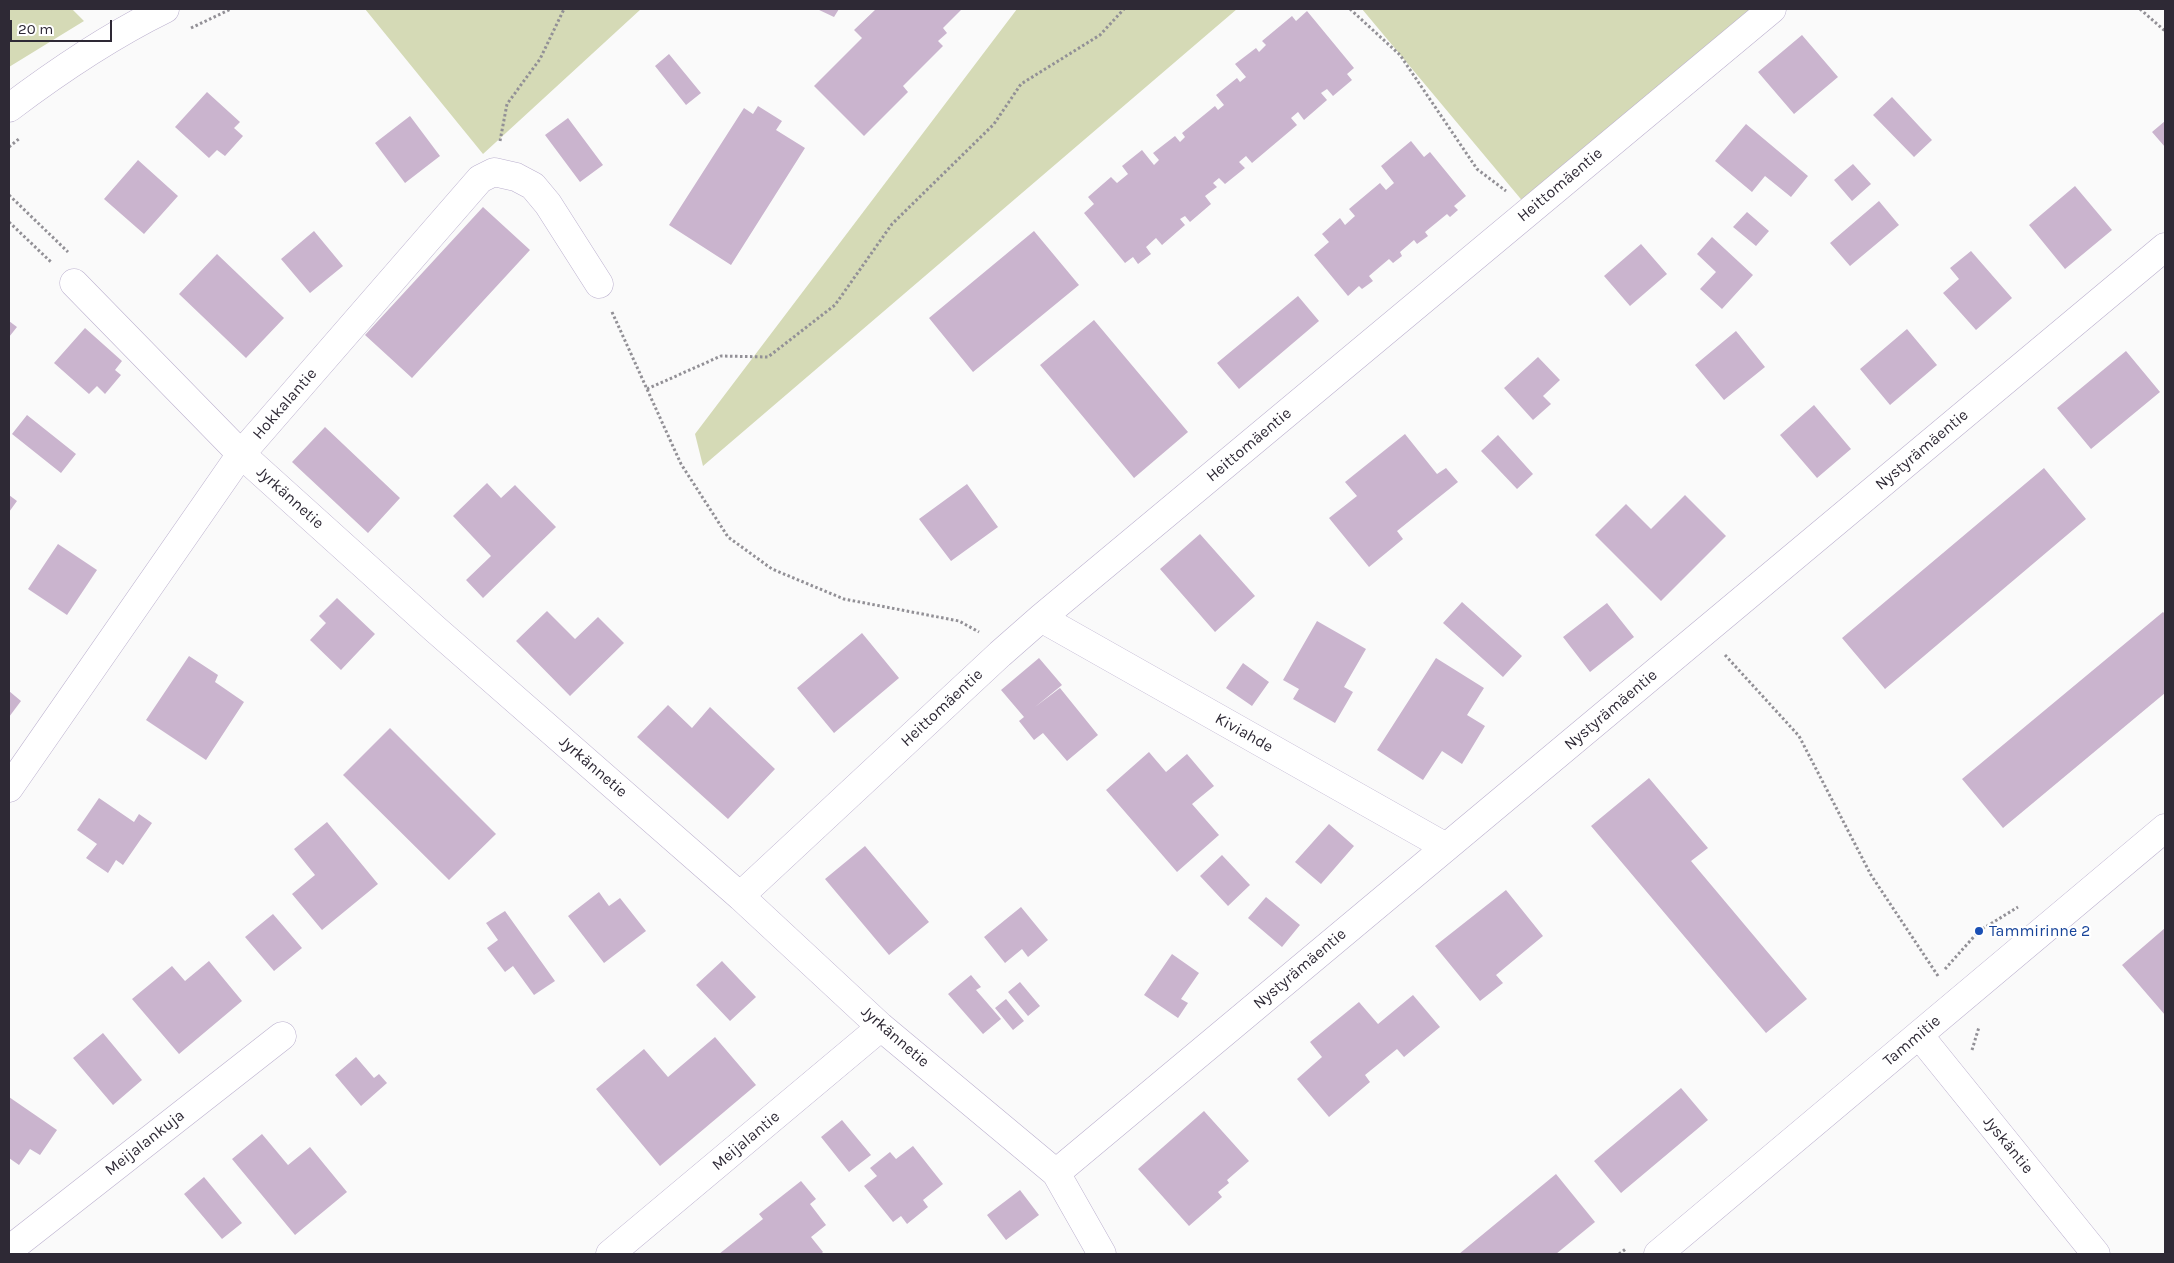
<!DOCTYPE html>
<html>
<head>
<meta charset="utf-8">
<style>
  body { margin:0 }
  #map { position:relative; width:2174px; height:1263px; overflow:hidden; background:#fafafa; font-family:Karla,sans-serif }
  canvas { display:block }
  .frame { position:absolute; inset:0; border:10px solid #2e2935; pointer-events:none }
  .scale { position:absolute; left:10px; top:20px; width:102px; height:22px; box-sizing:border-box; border:2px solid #2e2935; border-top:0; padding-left:6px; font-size:15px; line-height:18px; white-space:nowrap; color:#2e2935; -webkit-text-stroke:4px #fff; paint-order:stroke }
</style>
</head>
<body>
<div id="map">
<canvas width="2174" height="1263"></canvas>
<div class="frame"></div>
<div class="scale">20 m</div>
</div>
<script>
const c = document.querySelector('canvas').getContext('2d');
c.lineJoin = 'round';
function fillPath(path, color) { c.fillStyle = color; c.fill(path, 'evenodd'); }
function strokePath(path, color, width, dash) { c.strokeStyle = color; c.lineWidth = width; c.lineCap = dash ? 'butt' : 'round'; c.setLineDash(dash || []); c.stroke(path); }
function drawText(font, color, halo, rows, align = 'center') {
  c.font = font + ' Karla,sans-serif'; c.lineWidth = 4.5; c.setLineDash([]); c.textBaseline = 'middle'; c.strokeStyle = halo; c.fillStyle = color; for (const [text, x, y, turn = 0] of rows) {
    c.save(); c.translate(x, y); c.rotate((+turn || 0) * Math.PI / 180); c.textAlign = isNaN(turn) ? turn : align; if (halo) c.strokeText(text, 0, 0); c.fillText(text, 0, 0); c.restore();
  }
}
const green = new Path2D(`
  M9,9H72L84,21L9,67Z
  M365,9H641L483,154Z
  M1017,9H1237L703,466L695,434Z
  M1362,9H1776L1530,210Z`);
const building = new Path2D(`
  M817,9H839L834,17Z
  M876,9H962L943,28L947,33L938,41L943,46L903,86L908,92L864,136L814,86L862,38L854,30Z
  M1307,11L1354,68L1347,74L1352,80L1333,96L1327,89L1321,93L1327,100L1304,120L1298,112L1291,118L1297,125L1252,163L1246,156L1239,162L1245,168L1225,184L1219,178L1213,183L1217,187L1205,196L1211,204L1190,222L1185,216L1180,219L1185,225L1162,245L1156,238L1146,247L1151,254L1138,264L1133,257L1125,263L1084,213L1094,204L1088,197L1111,177L1117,183L1128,174L1122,166L1142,150L1154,165L1159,160L1153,153L1175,136L1180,142L1185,137L1182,133L1215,106L1218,110L1224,105L1216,95L1237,78L1240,82L1246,77L1235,64L1256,48L1259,52L1266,45L1262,41L1292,16L1296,21Z
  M1802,35L1838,77L1794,114L1758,72Z
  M669,54L701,93L686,105L655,66Z
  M207,92L240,122L234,128L243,136L225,156L217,150L209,158L175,127Z
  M1892,97L1932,140L1914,157L1873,115Z
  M758,106L782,121L776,130L805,148L731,265L669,225L744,108L753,114Z
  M410,116L440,156L405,183L375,143Z
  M568,118L603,165L580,182L545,135Z
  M2165,121V147L2152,132Z
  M1746,124L1808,176L1791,197L1765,176L1752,192L1715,161Z
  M1411,141L1424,157L1430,152L1466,196L1454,206L1458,210L1450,217L1447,214L1425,232L1428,236L1417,244L1414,240L1400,252L1402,256L1393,263L1389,259L1369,276L1373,281L1362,289L1359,286L1348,296L1314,255L1329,242L1322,234L1340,218L1345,225L1355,216L1349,209L1380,183L1386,190L1394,183L1381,166Z
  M138,160L178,196L144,234L104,199Z
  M1853,164L1871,184L1852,201L1834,180Z
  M2075,186L2112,230L2065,269L2029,225Z
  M1879,201L1899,225L1850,266L1830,243Z
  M483,207L530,250L412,378L365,335Z
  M1747,212L1769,231L1756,246L1733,227Z
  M314,231L343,266L310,293L281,259Z
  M1034,231L1079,285L973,372L929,318Z
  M1712,237L1753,275L1722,309L1700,289L1716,272L1697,254Z
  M1641,244L1667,274L1630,306L1604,276Z
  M1971,251L2012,298L1976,330L1943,293L1959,279L1950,268Z
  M217,254L284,318L246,358L179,294Z
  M1298,296L1319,321L1239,389L1217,363Z
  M1094,320L1188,432L1134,478L1040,365Z
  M9,321L17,327L9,337Z
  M85,328L122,361L115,370L121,375L105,394L97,386L89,394L54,363Z
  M1907,329L1937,365L1890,405L1860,369Z
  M1736,331L1765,367L1724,400L1695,365Z
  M2126,351L2160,392L2091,449L2057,408Z
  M1538,357L1560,380L1543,396L1551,404L1533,420L1504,388Z
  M1814,405L1851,449L1817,478L1780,435Z
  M27,415L76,454L61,473L12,434Z
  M325,427L400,498L368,533L292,462Z
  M1405,434L1437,474L1446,468L1458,482L1397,531L1403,539L1369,567L1329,518L1357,496L1345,482Z
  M1498,435L1533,474L1517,489L1481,451Z
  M2044,468L2086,519L1885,689L1842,638Z
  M487,483L501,498L515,485L556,527L483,598L466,580L491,556L453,516Z
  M967,484L998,527L951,561L919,519Z
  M9,495L17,501L9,512Z
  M1685,495L1726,536L1661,601L1595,535L1626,504L1651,529Z
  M1200,534L1255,596L1215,632L1160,569Z
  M58,544L97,570L67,615L28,589Z
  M337,598L375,634L341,670L310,640L326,623L319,616Z
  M1462,602L1522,656L1503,677L1443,623Z
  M1607,603L1634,637L1590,672L1563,637Z
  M547,611L575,639L598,617L624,643L570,696L516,641Z
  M2163,612L2165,614V693L2003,828L1962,779Z
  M1317,621L1366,649L1344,687L1353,692L1335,723L1293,699L1299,689L1283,680Z
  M862,633L899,678L834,733L797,688Z
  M189,656L218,675L215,682L244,702L206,760L146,720Z
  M1039,658L1062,685L1035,707L1060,688L1098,735L1067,761L1043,733L1034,740L1019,721L1024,717L1001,690Z
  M1436,658L1484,688L1467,715L1485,726L1462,764L1442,751L1423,780L1377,750Z
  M1243,663L1269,682L1252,706L1226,688Z
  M9,691L21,701L9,717Z
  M668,705L692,728L710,707L775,769L728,819L637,737Z
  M390,728L496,834L449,880L343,775Z
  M1149,752L1166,772L1187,754L1214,786L1192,804L1219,835L1177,872L1106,790Z
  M1649,778L1708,848L1691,861L1807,999L1766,1033L1591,826Z
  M99,798L134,822L139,814L152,823L123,865L116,860L108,873L86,858L97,844L77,830Z
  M327,822L378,884L322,930L292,894L315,875L294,849Z
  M1329,824L1354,846L1321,884L1295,862Z
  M865,846L929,922L889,955L825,879Z
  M1222,855L1250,885L1228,906L1200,876Z
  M1506,890L1543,936L1496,975L1503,983L1480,1001L1435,946Z
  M599,892L609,906L620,898L646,931L604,963L568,916Z
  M1266,897L1300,925L1282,947L1248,918Z
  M1021,907L1048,940L1028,957L1022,949L1005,963L984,937Z
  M505,911L555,981L534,995L513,966L505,972L487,948L498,940L486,923Z
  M273,914L302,948L274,971L245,937Z
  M2165,928V1015L2122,965Z
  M1172,954L1199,973L1181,999L1188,1003L1178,1018L1144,995Z
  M209,961L242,1001L179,1054L132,999L172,966L185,981Z
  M722,961L756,997L730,1021L696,985Z
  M971,975L981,987L976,990L1001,1019L983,1034L948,994Z
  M1020,982L1040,1006L1028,1016L1008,992Z
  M1413,995L1440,1027L1404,1057L1397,1049L1365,1075L1370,1082L1329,1117L1297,1079L1322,1057L1310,1042L1359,1002L1378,1024Z
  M1006,999L1024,1021L1013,1030L995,1008Z
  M103,1033L142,1080L113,1105L73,1058Z
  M715,1037L756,1085L660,1166L596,1089L644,1049L668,1077Z
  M356,1057L374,1078L379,1074L387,1083L361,1106L335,1075Z
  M1681,1088L1708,1120L1621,1193L1594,1161Z
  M9,1097L57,1130L40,1155L30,1149L19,1165L9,1158Z
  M1204,1111L1249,1161L1227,1180L1229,1183L1218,1192L1222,1197L1189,1226L1138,1169Z
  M842,1120L871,1155L849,1172L821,1137Z
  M262,1134L288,1165L310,1147L347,1192L295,1235L232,1159Z
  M913,1146L943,1184L923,1200L928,1207L907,1224L901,1216L893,1222L864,1186L877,1176L870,1168L890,1152L896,1159Z
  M1556,1174L1595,1222L1556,1254H1459Z
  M204,1177L242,1223L222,1239L184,1194Z
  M801,1181L816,1199L810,1204L826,1225L811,1237L823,1252L821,1254H719L763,1219L759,1214Z
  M1020,1190L1039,1215L1006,1240L987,1215Z`);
const path = new Path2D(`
  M1350,9L1400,55L1477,169L1506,191
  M2140,9L2165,31
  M191,28L231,9
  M500,141L507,104L540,59L564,9
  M9,147L20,138
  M9,195L68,252
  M9,222L52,263
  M612,312L681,464L728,537L772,569L844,599L959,621L979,632
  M647,389L721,356L768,357L835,305L892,224L994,124L1021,84L1100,35L1124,9
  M1725,655L1799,736L1871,875L1938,976
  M1945,969L1979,931L2018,907
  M1972,1050L1979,1027
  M1619,1254L1627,1248`);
const minor = new Path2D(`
  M74,283L241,454L435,629L740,896L881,1027L1056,1173L1102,1254
  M1041,618L1446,847
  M9,788L241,454L480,179L494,172L516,177L533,186L548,204L599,284
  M740,896L1000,654L1041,618L1772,9
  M1919,1035L2096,1254
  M1056,1173L2165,247
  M9,1250L282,1036
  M610,1254L881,1027
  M1658,1254L2165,828`);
const major = new Path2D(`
  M9,108C58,71 110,36 165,9`);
const markers = [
  [1979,931,5,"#1a4fb4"]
];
const streetNames = [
  ["Heittomäentie",1560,185,-40],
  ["Hokkalantie",285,404,-49],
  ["Heittomäentie",1249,445,-40],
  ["Nystyrämäentie",1922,450,-40],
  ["Jyrkännetie",290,498,42],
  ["Heittomäentie",942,708,-43],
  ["Nystyrämäentie",1611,710,-40],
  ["Kiviahde",1244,733,29],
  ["Jyrkännetie",593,767,41],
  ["Nystyrämäentie",1300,969,-40],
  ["Jyrkännetie",895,1037,41],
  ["Tammitie",1912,1041,-40],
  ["Meijalantie",746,1141,-40],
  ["Meijalankuja",145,1143,-38],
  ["Jyskäntie",2008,1145,51]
];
const transitNames = [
  ["Tammirinne 2",1989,931]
];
fillPath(green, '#d5dab6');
fillPath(building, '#cab4ce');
strokePath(minor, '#bbb0ce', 29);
strokePath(major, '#bbb0ce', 29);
strokePath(path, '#929096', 3, [2.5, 2.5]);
strokePath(minor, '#fff', 28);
strokePath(major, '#fff', 28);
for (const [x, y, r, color] of markers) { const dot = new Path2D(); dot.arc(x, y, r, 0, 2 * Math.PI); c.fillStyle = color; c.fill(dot); strokePath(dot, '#fff', 2); }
drawText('16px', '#2e2935', '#fff', streetNames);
drawText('16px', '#164399', '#fff', transitNames, 'left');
</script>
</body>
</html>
